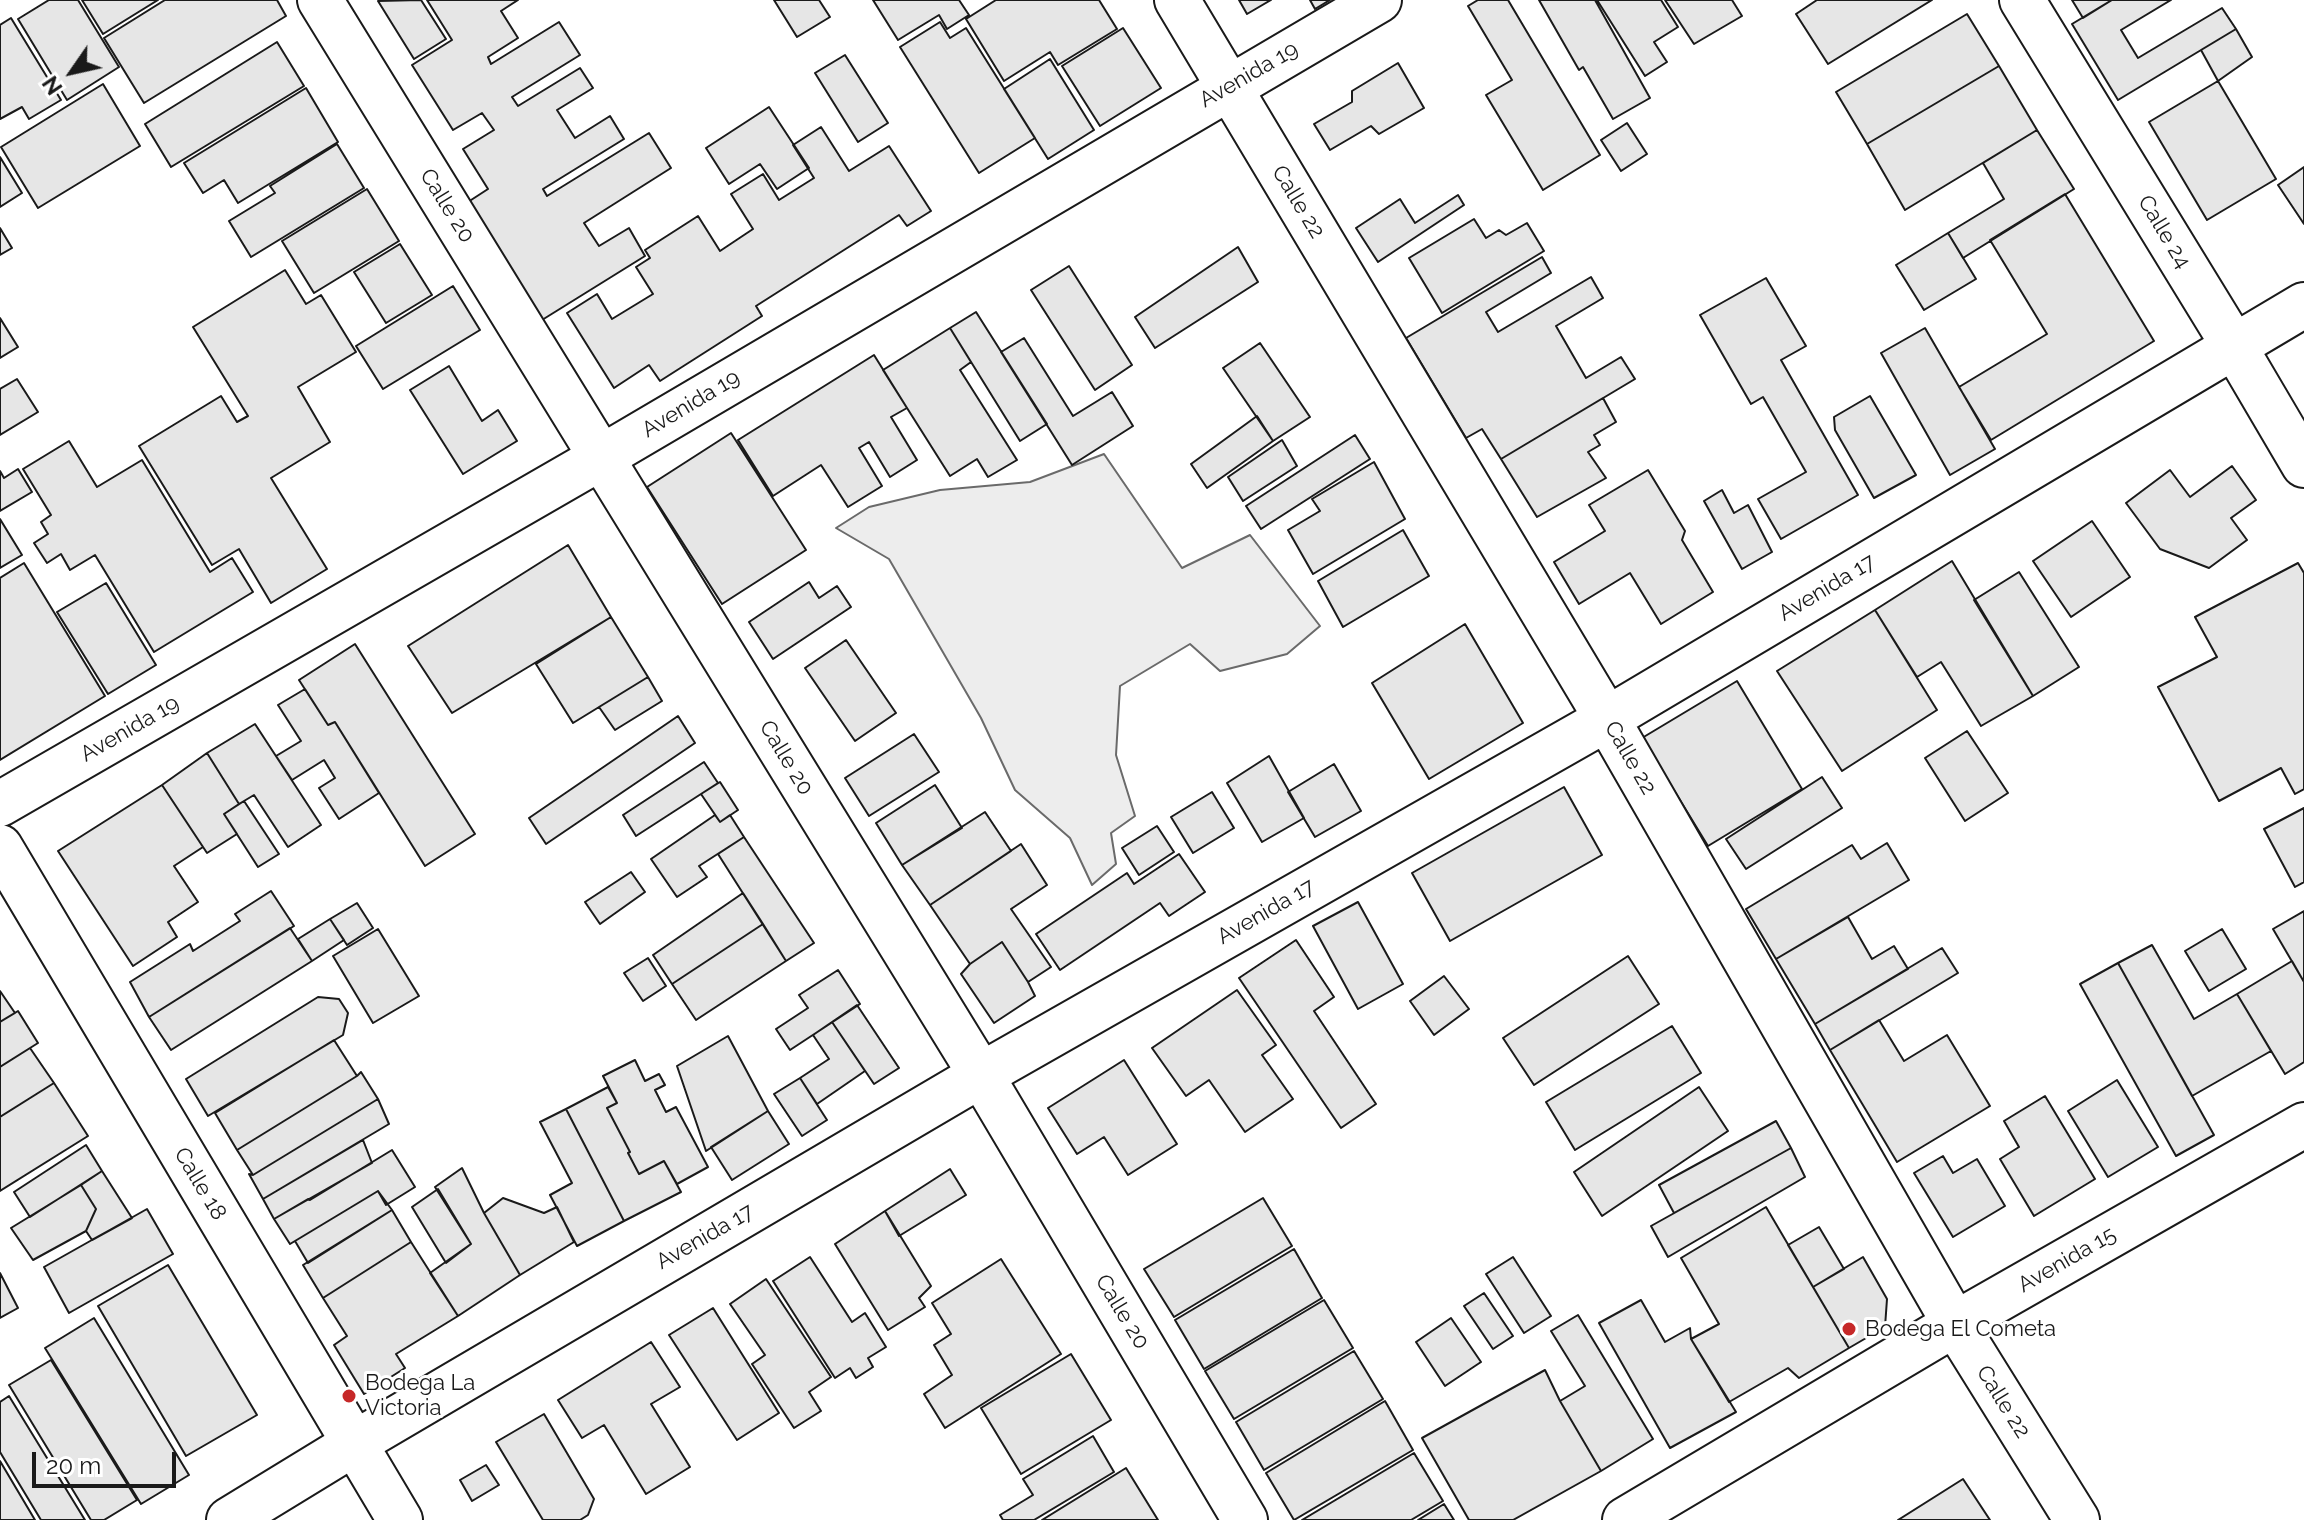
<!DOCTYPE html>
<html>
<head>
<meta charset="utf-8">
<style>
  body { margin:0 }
  #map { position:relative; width:2304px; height:1520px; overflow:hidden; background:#fff; font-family:Raleway,sans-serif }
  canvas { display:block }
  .north { position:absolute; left:32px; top:32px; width:80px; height:80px; -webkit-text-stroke:6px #fff; paint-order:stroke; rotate:236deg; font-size:22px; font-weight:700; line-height:32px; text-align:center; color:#1a1a1a }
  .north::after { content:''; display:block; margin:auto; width:28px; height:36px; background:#1a1a1a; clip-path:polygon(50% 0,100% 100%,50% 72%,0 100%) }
  .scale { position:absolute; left:32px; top:1452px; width:144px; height:36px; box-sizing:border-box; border:4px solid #1a1a1a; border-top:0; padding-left:10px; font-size:24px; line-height:28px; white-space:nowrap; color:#1a1a1a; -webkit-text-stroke:6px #fff; paint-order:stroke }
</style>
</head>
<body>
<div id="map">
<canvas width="2304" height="1520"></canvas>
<div class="north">N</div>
<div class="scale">20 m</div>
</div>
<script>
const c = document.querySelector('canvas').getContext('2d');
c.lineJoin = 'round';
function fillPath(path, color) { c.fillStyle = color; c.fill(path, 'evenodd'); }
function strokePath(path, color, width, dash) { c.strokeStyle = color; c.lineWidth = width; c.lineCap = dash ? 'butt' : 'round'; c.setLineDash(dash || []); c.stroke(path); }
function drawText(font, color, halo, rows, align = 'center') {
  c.font = font + ' Raleway,sans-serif'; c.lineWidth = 6; c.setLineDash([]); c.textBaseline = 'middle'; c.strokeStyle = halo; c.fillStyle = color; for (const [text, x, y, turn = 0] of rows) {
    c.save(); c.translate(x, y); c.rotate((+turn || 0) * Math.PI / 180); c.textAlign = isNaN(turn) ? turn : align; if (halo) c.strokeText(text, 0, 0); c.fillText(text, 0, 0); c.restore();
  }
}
const built = new Path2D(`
  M1104,454L1182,568L1250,535L1320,626L1287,654L1220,671L1190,644L1120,686L1116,755L1135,816L1111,833L1116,864L1092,885L1070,838L1015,790L981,718L889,559L836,528L869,507L940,490L1030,482Z`);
const building = new Path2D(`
  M49,0H78L119,67L67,100L18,19Z
  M82,0H158L103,34Z
  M165,0H277L286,16L144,103L104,38Z
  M421,0L446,39L414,59L378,1Z
  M427,0H518L501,11L518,38L488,57L491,64L559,22L580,55L512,97L518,106L580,68L593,88L557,110L575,138L610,116L624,139L543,189L547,196L649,133L671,168L584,223L599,246L629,228L645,256L542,320L468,202L488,189L463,149L494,130L482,113L453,130L412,65L452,40Z
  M774,0H819L830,17L797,37Z
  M873,0H959L969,15L947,29L939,15L898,40Z
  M996,0H1099L1117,29L1058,65L1050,52L1004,81L966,19Z
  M1239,0H1271L1247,14Z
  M1310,0H1330L1315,9Z
  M1478,0H1508L1600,155L1543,190L1486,95L1512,80L1468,6Z
  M1539,0H1595L1650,98L1613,119L1583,67L1579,70Z
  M1597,0H1661L1678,27L1654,42L1667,62L1645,76Z
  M1665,0H1732L1742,16L1694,44Z
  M1817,0H1932L1828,64L1796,14Z
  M2072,0H2112L2083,18Z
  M2112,0H2171L2121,30L2138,58L2222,8L2236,29L2118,100L2072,24Z
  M1967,14L1999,66L1867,144L1836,92Z
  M11,18L61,100L29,119L22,107L0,119V25Z
  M940,22L950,38L966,28L1035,138L979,173L900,47Z
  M1123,28L1161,88L1100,126L1062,66Z
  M2236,29L2252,57L2218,81L2201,50Z
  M277,42L304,86L171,167L145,124Z
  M845,55L888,123L858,142L815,73Z
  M1050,59L1094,130L1048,159L1004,89Z
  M1398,63L1424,108L1379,134L1371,126L1330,150L1314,124L1352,102V91Z
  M1999,66L2037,130L1905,210L1867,144Z
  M2218,81L2276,179L2207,220L2149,122Z
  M103,84L140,146L38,208L1,147Z
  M306,88L338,142L238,203L224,180L203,193L184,163Z
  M769,107L809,168L777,189L760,164L729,184L706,148Z
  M1627,123L1647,154L1621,171L1601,140Z
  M821,127L849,171L889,146L931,211L907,226L899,215L756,306L762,316L660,381L649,365L614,388L567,313L597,294L612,319L653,294L636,267L650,258L645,250L698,216L720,251L753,229L731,194L763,174L779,200L814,178L793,145Z
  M2037,130L2074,189L1963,258L1948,233L2004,199L1983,163Z
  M337,144L364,188L251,257L229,221L275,193L270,186Z
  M0,157L22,193L0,207Z
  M2304,167V224L2278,185Z
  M367,189L399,241L314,293L282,241Z
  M2065,194L2154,341L1991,440L1959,387L2047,334L1990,240Z
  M1458,195L1464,205L1378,262L1356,228L1400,199L1415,223Z
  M1474,219L1486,238L1499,230L1506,235L1527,223L1544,251L1442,313L1409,258Z
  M0,228L12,248L0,255Z
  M1948,233L1976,279L1924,310L1896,265Z
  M400,244L432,295L386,323L354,272Z
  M1238,247L1258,282L1155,348L1135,317Z
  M1542,257L1551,273L1486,312L1498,332L1591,277L1603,298L1556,326L1586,378L1621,357L1635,379L1501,459L1482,429L1466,438L1406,338Z
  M1069,266L1132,365L1095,390L1031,290Z
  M285,270L306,304L321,295L356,352L298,387L330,442L271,478L327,569L271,603L239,549L212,565L139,446L221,396L237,422L248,416L193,327Z
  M1766,278L1806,346L1781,360L1858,495L1781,539L1758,499L1806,472L1763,397L1751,404L1700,315Z
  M453,286L480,330L383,389L356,346Z
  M976,312L1047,424L1020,441L950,328Z
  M0,318L18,347L0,358Z
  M950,328L971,362L960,370L1017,460L988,477L977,459L950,476L883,370Z
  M1925,328L1995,449L1950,475L1881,353Z
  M1024,338L1073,416L1112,392L1133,426L1072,465L1001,352Z
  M1260,343L1310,417L1273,441L1223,368Z
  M874,355L907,408L891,417L917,460L890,477L869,442L859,448L882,486L848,507L821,465L773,496L738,440Z
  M449,366L482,421L498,410L517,441L463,474L410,390Z
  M17,379L38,412L0,435V389Z
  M1870,396L1916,475L1874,498L1835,430L1834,417Z
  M1603,398L1616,422L1594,435L1600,445L1588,452L1606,478L1537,517L1501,459Z
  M1257,416L1273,441L1207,488L1191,464Z
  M731,433L806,550L722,604L647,487Z
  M1355,435L1370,459L1261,529L1246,506Z
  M1282,440L1297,466L1243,501L1228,477Z
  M69,441L97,487L142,460L210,572L232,558L253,592L154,652L95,555L70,570L61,554L47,563L34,543L48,534L41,522L51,515L23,469Z
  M1374,462L1405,519L1313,574L1288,530L1320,511L1312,499Z
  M2232,466L2256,500L2231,518L2247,540L2209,568L2160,549L2126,503L2170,470L2190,497Z
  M18,469L32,492L0,511V471L4,478Z
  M1648,470L1685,531L1682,540L1713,592L1661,624L1630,573L1579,604L1554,562L1605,531L1589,505Z
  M1722,490L1734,513L1748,505L1772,552L1742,569L1704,501Z
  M0,519L22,555L0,568Z
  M2092,521L2130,577L2071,617L2033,561Z
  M1403,530L1429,576L1343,627L1318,581Z
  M568,545L611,617L452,713L408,646Z
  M1952,561L2033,696L1981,726L1941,662L1917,677L1875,610Z
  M24,563L105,696L0,760V578Z
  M2298,563L2304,573V789L2295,794L2281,768L2219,801L2158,687L2217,657L2195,617Z
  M2019,572L2079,667L2033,696L1974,600Z
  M809,582L819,598L837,586L851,607L773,659L749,622Z
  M106,583L156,665L108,694L57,612Z
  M1875,610L1937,710L1842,771L1777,671Z
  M611,617L648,677L573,723L536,664Z
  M1465,624L1523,723L1429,779L1372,683Z
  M846,640L896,713L855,741L805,668Z
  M355,644L475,834L425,866L335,722L328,725L299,680Z
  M648,677L662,701L615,730L599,707Z
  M1737,681L1802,789L1708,846L1642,738Z
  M305,689L328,725L335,722L379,793L339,819L319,788L335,778L324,760L292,780L276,756L301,741L278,705Z
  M678,716L695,743L546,844L529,818Z
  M255,724L321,825L288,847L254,795L239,804L207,753Z
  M1967,731L2008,793L1965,821L1925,758Z
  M914,734L939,772L869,816L845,778Z
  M207,753L239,804L224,814L237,834L207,853L162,785Z
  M1269,756L1304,818L1262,842L1227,783Z
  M704,762L718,783L636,836L623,815Z
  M1334,764L1361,811L1315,837L1288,792Z
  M1822,777L1842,808L1746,869L1726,839Z
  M720,782L738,810L720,822L701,794Z
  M162,785L203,847L174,866L198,902L168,922L177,937L133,966L58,851Z
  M935,785L962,828L902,865L876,823Z
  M1564,787L1602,855L1450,941L1412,873Z
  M1212,792L1234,828L1193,853L1171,817Z
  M244,801L279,854L258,867L224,814Z
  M2304,808V882L2295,887L2264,829Z
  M985,812L1011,851L930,905L902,865Z
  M715,815L720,822L730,815L744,837L699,866L707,877L677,897L651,859Z
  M1157,826L1174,852L1139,875L1122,848Z
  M744,837L814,943L786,961L718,854Z
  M1887,843L1909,880L1776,959L1746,909L1852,845L1861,859Z
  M1021,844L1047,885L1011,909L1051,967L1028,982L1002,942L970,964L930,905Z
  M1179,854L1205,892L1169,916L1160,903L1060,970L1036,934L1127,873L1134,884Z
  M631,872L645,892L600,924L585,902Z
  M271,891L294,926L149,1017L130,982L190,944L193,951L240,921L235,914Z
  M743,893L763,924L672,984L653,955Z
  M1358,902L1403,984L1358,1009L1313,926Z
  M357,903L373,928L347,945L330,919Z
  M2304,911V982L2273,929Z
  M1848,917L1872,959L1894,946L1908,969L1815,1024L1776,959Z
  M330,919L344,940L312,961L298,939Z
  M763,924L786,961L696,1020L672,984Z
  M290,928L312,961L171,1050L149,1017Z
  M378,929L419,996L373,1023L333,956Z
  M2222,929L2246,969L2209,991L2185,951Z
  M1296,940L1334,997L1314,1011L1376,1104L1341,1128L1239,978Z
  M1002,942L1028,982L1035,996L994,1023L961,974L970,964Z
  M2152,945L2194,1019L2237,994L2271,1051L2192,1096L2118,963Z
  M1942,948L1958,973L1830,1050L1815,1024Z
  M1628,956L1659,1004L1534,1085L1503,1038Z
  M648,958L666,986L643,1001L624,973Z
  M2292,961L2304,982V1062L2285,1074L2237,994Z
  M2118,963L2214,1135L2176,1156L2080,984Z
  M838,970L860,1004L790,1050L776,1029L808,1008L799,995Z
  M1444,976L1469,1009L1434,1035L1410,1001Z
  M1237,990L1276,1045L1262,1055L1293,1099L1245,1132L1209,1080L1186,1096L1152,1048Z
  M0,991L15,1013L0,1022Z
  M318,997L339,999L348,1013L343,1035L208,1116L186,1079Z
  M857,1005L899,1068L874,1084L832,1022Z
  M18,1011L38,1043L0,1067V1022Z
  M1879,1020L1904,1061L1947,1035L1990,1106L1897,1162L1830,1050Z
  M832,1022L865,1071L817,1104L800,1078L829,1059L813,1035Z
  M1672,1026L1701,1073L1575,1150L1546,1102Z
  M728,1036L768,1111L706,1151L677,1066Z
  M334,1040L357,1076L237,1150L215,1113Z
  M30,1048L54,1083L0,1117V1067Z
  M635,1060L645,1081L659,1074L665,1085L655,1090L666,1112L676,1107L708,1167L677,1184L664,1161L639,1174L628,1153L630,1152L607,1108L617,1103L603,1076Z
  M1124,1060L1177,1144L1128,1175L1104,1137L1077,1154L1048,1108Z
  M361,1072L378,1099L253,1175L237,1150L357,1076Z
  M800,1078L827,1120L802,1136L774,1094Z
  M2117,1080L2158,1147L2108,1177L2068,1111Z
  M54,1083L88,1136L0,1191V1117Z
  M608,1087L617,1103L607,1108L630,1152L628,1153L639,1174L664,1161L681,1192L624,1221L566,1109Z
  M1699,1087L1728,1131L1602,1216L1574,1172Z
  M2045,1096L2095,1179L2034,1216L2000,1159L2019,1147L2004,1121Z
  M378,1099L389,1124L263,1199L249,1174L253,1175Z
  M566,1109L624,1221L577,1246L550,1195L572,1183L540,1122Z
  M768,1111L789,1144L732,1180L711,1147Z
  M1776,1121L1791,1148L1674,1213L1659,1185Z
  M363,1140L372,1163L274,1219L263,1199Z
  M86,1145L102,1171L30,1217L14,1192Z
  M1791,1148L1805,1177L1668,1257L1651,1226Z
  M392,1150L415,1187L386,1205L378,1191L290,1244L274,1219L308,1199L310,1200Z
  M1943,1156L1953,1173L1977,1159L2005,1206L1953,1237L1914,1173Z
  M462,1168L484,1213L520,1275L458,1316L430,1273L471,1244L435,1187Z
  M950,1169L966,1195L899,1236L885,1211Z
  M102,1171L132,1218L92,1240L86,1231L96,1209L81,1185Z
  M81,1185L96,1209L86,1231L33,1260L11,1228Z
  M438,1189L471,1244L446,1263L412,1207Z
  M378,1191L392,1210L308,1263L295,1241Z
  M503,1198L544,1213L557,1207L574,1242L520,1275L484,1213Z
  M1263,1198L1292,1246L1174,1317L1144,1269Z
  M1766,1207L1849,1348L1799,1378L1788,1368L1729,1402L1691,1339L1719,1324L1681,1258Z
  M147,1209L173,1254L69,1313L44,1267Z
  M392,1210L411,1242L323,1298L303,1265Z
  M885,1211L931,1286L919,1298L925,1307L888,1330L835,1244Z
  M1819,1227L1844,1269L1813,1287L1788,1245Z
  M411,1242L458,1316L396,1354L405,1368L364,1394L334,1345L347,1336L323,1298Z
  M1294,1249L1322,1298L1204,1369L1175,1320Z
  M810,1257L852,1322L865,1313L886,1347L868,1358L873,1367L856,1378L850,1368L835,1378L773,1281Z
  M1513,1257L1551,1316L1524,1333L1486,1274Z
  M1863,1257L1887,1299L1885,1327L1849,1348L1813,1287Z
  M1001,1259L1061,1354L945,1428L924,1394L952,1375L934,1345L951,1334L932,1303Z
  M168,1265L257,1415L186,1456L98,1306Z
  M0,1273L18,1308L0,1318Z
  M766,1279L831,1377L809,1392L821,1411L794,1428L752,1364L765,1355L730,1304Z
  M1484,1293L1513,1336L1493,1349L1464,1306Z
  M1324,1300L1353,1348L1234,1419L1205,1371Z
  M1641,1300L1665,1342L1690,1328L1691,1339L1736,1412L1670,1448L1599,1323Z
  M713,1308L779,1413L737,1440L669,1335Z
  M1578,1315L1653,1439L1601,1471L1560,1401L1585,1386L1551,1331Z
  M94,1318L189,1475L141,1504L45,1348Z
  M1451,1318L1481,1362L1445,1386L1416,1342Z
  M651,1342L680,1387L651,1404L690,1467L646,1494L604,1425L582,1438L558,1400Z
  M1354,1351L1383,1399L1264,1470L1236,1422Z
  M1071,1354L1111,1420L1021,1474L981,1408Z
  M51,1360L137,1500L104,1520H91L9,1385Z
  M1545,1370L1560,1401L1601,1471L1513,1520H1469L1422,1438Z
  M9,1396L85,1520H41L0,1452V1402Z
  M1385,1401L1413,1450L1294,1520L1266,1473Z
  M544,1414L594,1499L588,1515L580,1520H543L496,1442Z
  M1093,1436L1114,1472L1034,1520H1003L1000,1515L1033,1495L1023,1479Z
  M1414,1453L1443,1501L1411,1520H1302Z
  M0,1461L35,1520H0Z
  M486,1465L499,1485L472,1501L460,1480Z
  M1126,1468L1158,1520H1042Z
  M1963,1479L1990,1520H1898Z
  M1444,1504L1454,1520H1418Z`);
const minor = new Path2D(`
  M320,0L981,1075L1245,1520
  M1177,0L1607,719L1955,1324L2077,1520
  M2022,0L2234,346L2304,465
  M0,804L602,457L1379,0
  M0,847L400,1520
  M229,1520L355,1443L981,1075L1607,719L2304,305
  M1625,1520L1955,1324L2304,1125`);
const markers = [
  [1849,1329,8,"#c62828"],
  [349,1396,8,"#c62828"]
];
const streetNames = [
  ["Avenida 19",1249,75,-30],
  ["Calle 22",1298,202,59],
  ["Calle 20",447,206,58],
  ["Calle 24",2164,232,59],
  ["Avenida 19",691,404,-31],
  ["Avenida 17",1827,588,-31],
  ["Avenida 19",130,729,-30],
  ["Calle 20",786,758,59],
  ["Calle 22",1630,758,60],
  ["Avenida 17",1266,912,-30],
  ["Calle 18",200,1184,59],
  ["Avenida 17",705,1237,-30],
  ["Avenida 15",2067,1260,-30],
  ["Calle 20",1122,1312,59],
  ["Calle 22",2003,1402,58]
];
const poiNames = [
  ["Bodega El Cometa",1865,1329],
  ["Bodega La",365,1383],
  ["Victoria",365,1408]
];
fillPath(built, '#ededed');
strokePath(built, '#6a6a6a', 2);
fillPath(building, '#e6e6e6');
strokePath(building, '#1a1a1a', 2);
strokePath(minor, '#1a1a1a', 48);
strokePath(minor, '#fff', 44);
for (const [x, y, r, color] of markers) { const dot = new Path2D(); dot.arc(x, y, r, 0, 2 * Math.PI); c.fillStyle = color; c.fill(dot); strokePath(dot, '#fff', 3); }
drawText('22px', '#1a1a1a', '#fff', streetNames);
drawText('22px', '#1a1a1a', '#fff', poiNames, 'left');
</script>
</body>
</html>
